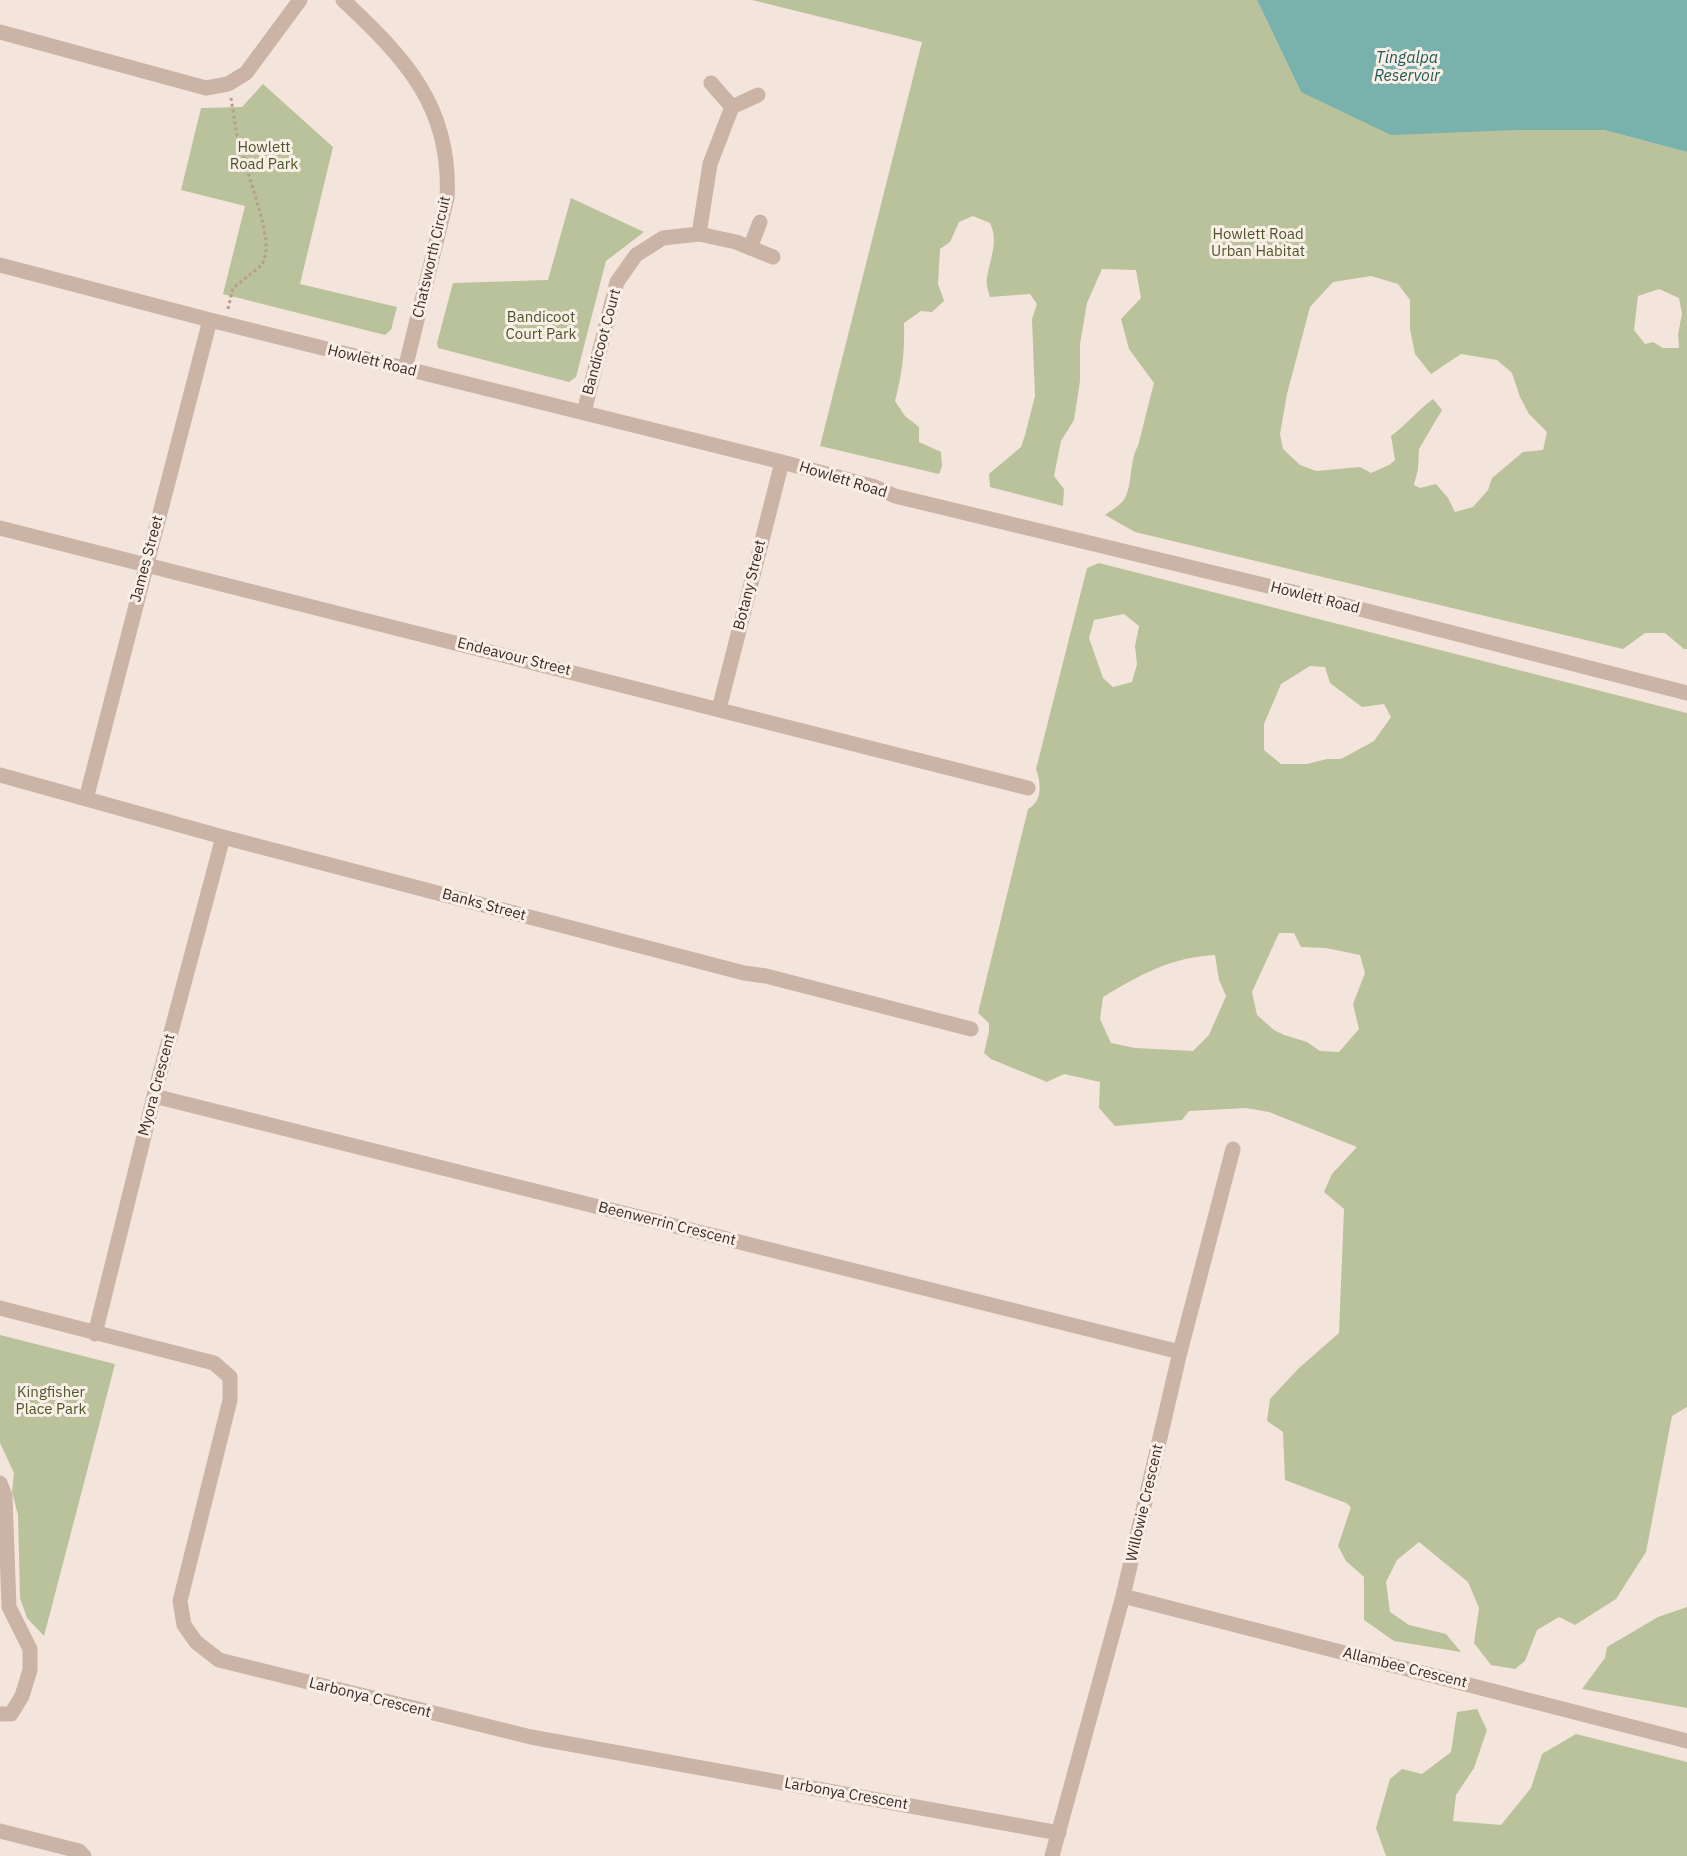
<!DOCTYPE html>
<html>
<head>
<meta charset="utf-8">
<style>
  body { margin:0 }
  canvas { display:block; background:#f3e5db }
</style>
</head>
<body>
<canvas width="1687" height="1856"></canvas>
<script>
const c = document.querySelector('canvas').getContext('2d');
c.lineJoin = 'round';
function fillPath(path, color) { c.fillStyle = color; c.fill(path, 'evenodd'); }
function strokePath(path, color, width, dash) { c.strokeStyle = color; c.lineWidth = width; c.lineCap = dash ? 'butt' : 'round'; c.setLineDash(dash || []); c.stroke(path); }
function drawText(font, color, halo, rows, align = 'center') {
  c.font = font + ' "IBM Plex Sans",sans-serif'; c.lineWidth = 6; c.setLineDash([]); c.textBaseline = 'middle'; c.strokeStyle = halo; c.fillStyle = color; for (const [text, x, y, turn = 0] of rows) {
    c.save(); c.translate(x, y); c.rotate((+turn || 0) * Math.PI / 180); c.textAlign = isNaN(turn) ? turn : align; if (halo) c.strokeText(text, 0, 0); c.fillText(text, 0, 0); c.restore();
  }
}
const green = new Path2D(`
  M752,0H1257L1301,92L1515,130H1604L1687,152V649H1684L1665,633H1645L1623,649L1135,532L1105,515C1110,511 1119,506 1123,501C1133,488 1129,460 1138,446L1154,383L1129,349L1121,319L1141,298L1136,270L1102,269L1087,303L1080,344V381L1074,420L1061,441L1054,476L1064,489L1063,506L990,487L989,474L1021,447L1025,435L1035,396L1032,319L1037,304L1030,294L990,297C988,291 986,284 987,278C990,258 999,242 990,223L973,216L959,222L950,242L940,249L938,284L944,301L932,312L921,311L904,323C905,350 902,375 895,401L905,416L919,427V442L941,452L942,466L939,474L820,446L922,42ZM1371,276L1398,284L1410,300V329L1415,354L1431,374L1461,354L1497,360L1512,373L1520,397L1529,414L1547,432L1543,450L1523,452L1492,478L1488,490L1473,507L1455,512L1448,498L1436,484L1420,488L1414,485L1418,469L1419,449L1442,410L1433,399C1418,410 1407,424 1391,436L1395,460L1389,465L1371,473L1360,467L1316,471L1300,465L1283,449L1280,434L1287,394L1310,307L1333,282ZM1659,289L1679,298L1682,314L1678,334L1679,348H1663L1653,342L1645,344L1634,330L1638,296Z
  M263,84L333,147L300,284L397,307L391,330L385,335L223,294L245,206L181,190L201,108L242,107Z
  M571,198L644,232L606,261L576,377L569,382L438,348L437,343L453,283L548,280Z
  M1099,563L1687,713V1407L1672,1416L1646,1552L1616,1599L1575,1625L1559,1617L1537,1630L1525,1661L1515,1669L1491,1665L1474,1643L1479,1608L1468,1582L1419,1542L1397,1560L1386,1582L1390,1612L1409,1625L1446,1634L1461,1652L1394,1641L1364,1620V1577L1346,1561L1338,1546L1351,1507L1346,1503L1285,1480L1283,1432L1267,1421L1270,1399L1299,1368L1339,1333L1344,1209L1324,1192L1332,1174L1357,1147L1269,1112L1246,1108L1189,1111L1182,1120L1115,1126L1099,1108L1100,1082L1064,1074L1047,1082L991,1059L984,1053L989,1032V1023L978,1013L1028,809C1043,801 1041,783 1036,769L1087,568ZM1124,614L1139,626L1135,646L1137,664L1132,682L1113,687L1103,678L1089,638L1094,620ZM1310,666L1325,667L1330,683L1362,707L1384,704L1391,717L1374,741L1341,759H1327L1307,764H1281L1264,750V724L1281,684ZM1279,933H1294L1301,947L1326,948L1360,955L1365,973L1353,1004L1359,1029L1339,1052L1320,1051L1307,1042L1284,1035L1274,1030L1257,1015L1252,992ZM1215,955L1219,980L1226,996L1209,1035L1193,1051L1135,1048L1111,1043L1100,1019L1103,997C1139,975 1172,957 1215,955Z
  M0,1335L115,1364L44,1636L27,1618L20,1598L18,1515L12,1492L14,1473L0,1443Z
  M1687,1607V1708L1582,1689L1605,1658L1607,1647L1658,1617Z
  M1477,1709L1487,1730L1474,1768L1456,1795L1453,1821L1501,1825L1531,1788L1542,1754L1576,1734L1687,1762V1856H1386L1376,1828L1390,1779L1402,1769L1422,1774L1451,1752L1457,1712Z`);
const water = new Path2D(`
  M1257,0H1687V152L1604,130H1515L1391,135L1301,92Z`);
const path = new Path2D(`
  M228,309L233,288L262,265L266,253V240L262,219L237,135L231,98`);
const minor = new Path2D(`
  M343,0C405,58 452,107 447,198L405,369
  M0,32L206,88L228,84L246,73L300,0
  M711,83L732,107L758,95
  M699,234L710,164L732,107
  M750,248L760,222
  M0,265L210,320L782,462L875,487L895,496L1297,593L1687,693
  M584,412L617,282L636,255L663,238L699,234L736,242L773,257
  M0,528L1028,788
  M719,709L782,462
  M0,775L223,837L744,973L766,976L971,1029
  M86,799L210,320
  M154,1096L1180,1352
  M0,1308L214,1363L230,1377V1400L180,1601L184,1625L196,1642L219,1660L531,1737L1059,1833
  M95,1334L154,1096L223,837
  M0,1483L5,1496L9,1607L30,1649V1670L22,1696L11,1714H0
  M1123,1596L1687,1741
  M0,1831L79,1851L84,1856
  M1052,1856L1123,1596L1180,1352L1233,1149`);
const parkNames = [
  ["Howlett",264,148],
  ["Road Park",264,165],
  ["Howlett Road",1258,235],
  ["Urban Habitat",1258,252],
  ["Bandicoot",541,318],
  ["Court Park",541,335],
  ["Kingfisher",51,1393],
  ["Place Park",51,1410]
];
const streetNames = [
  ["Chatsworth Circuit",432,257,-77],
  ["Bandicoot Court",602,342,-75],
  ["Howlett Road",372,361,14],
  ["Howlett Road",843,480,17],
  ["James Street",147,559,-75],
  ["Botany Street",750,585,-76],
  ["Howlett Road",1315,598,14],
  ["Endeavour Street",514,657,14],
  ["Banks Street",484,905,15],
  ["Myora Crescent",157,1085,-75],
  ["Beenwerrin Crescent",667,1224,14],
  ["Willowie Crescent",1145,1503,-77],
  ["Allambee Crescent",1405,1668,14],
  ["Larbonya Crescent",370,1698,14],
  ["Larbonya Crescent",846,1794,10]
];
const waterNames = [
  ["Tingalpa",1407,58],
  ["Reservoir",1407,76]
];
fillPath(green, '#b9c29a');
fillPath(water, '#79b1ad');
strokePath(path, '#b79d90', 3, [3, 3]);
strokePath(minor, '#cbb3a6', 15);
drawText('15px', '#4b562a', '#faefe7', parkNames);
drawText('15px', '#372a27', '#faefe7', streetNames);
drawText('italic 16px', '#1b5a57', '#faefe7', waterNames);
</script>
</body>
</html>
